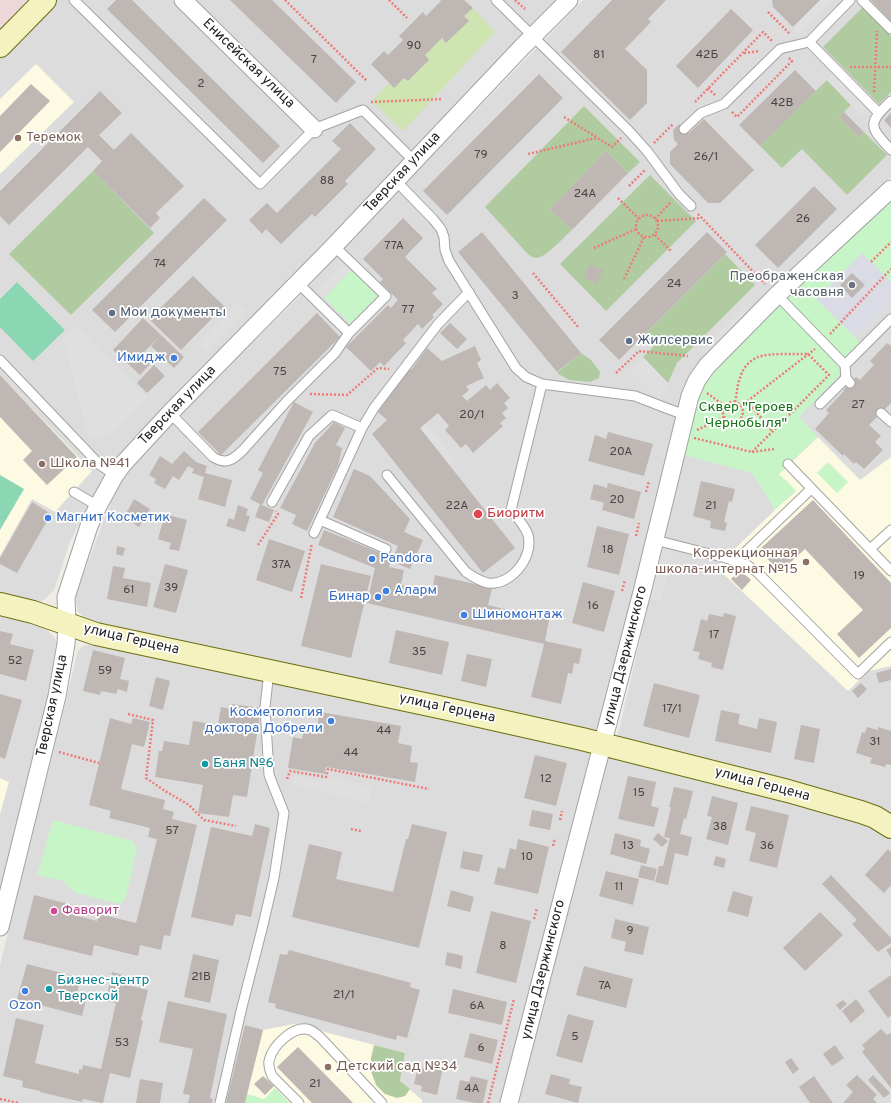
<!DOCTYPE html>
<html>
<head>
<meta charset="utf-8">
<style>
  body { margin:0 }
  canvas { display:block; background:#efece6 }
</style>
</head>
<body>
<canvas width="891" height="1103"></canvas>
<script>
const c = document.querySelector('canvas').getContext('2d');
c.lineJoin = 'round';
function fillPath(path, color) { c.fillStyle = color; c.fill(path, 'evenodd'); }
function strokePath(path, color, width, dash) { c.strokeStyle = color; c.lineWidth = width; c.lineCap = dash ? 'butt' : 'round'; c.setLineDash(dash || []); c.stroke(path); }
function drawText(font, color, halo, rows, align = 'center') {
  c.font = font + ' Overpass,sans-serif'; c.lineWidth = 3.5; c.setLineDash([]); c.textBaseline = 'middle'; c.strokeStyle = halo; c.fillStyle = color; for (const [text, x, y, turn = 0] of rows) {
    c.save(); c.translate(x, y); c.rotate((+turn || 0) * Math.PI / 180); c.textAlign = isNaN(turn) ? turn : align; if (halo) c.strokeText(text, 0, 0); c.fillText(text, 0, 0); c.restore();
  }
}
const residential = new Path2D(`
  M56,0H557L93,498L80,521L69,544L54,590L45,599L40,602L34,601L0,592V57Z
  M583,0H891V177L851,214L707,356L599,732L91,623L84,618L78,611L76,603V595L107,511L117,490L130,469L175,420L294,302L397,192Z
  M891,201V814L617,738L697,397L863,227Z
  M0,615L43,627L48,631L54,637L58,644L51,685L0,895Z
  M88,645L365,698L591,751L551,916L501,1103H0V965L78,651L83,646Z
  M604,756L863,820L891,836V1103H519L563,917Z`);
const commercial = new Path2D(`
  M0,0H33L0,33Z`);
const education = new Path2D(`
  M36,64L74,102L0,174V99Z
  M0,375L92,471L55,512L32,499L0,556Z
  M818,437L860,480L891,457V666L869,671L848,691L716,567L775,510L763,489Z
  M0,778L9,782L0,814Z
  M294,1024L405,1053L400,1081L422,1100V1103H245L263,1030Z`);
const grass = new Path2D(`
  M473,8L495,32L403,131L372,101L389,83L394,88L404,78L408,81L429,60L425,55L442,38L446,43L469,21L464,16Z`);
const forest = new Path2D(`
  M863,7L891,36V92L879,104L823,47Z
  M827,80L851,105L839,117L859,137L864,132L887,155L847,195L802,149L782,168L760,146Z
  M584,106L640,162L628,173L606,151L550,209L572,230C564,237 546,257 537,258C532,258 529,255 526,252L485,207Z
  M93,171L154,233L71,315L9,254Z
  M650,175L696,221L606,311L560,264Z
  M725,254L755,285L677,363L668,383L643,357L655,345L644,335Z
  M581,353L591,360L600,372L599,378L590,382L569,380L557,373Z
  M374,1045L405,1053L400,1081L410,1089L405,1096L397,1098L385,1094L376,1085L371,1071V1058Z`);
const park = new Path2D(`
  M891,201V301L855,337L861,345L839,367V376L799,417L818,437L778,474L788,482L796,491L775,510L752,473L683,455L697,397L715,367L783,299Z
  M351,270L378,296L351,324L324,298Z
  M828,462L848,482L837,493L817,473Z
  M53,820L133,841L137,849L125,899L120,904L76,893L63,881L37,875Z
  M275,1088L290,1103H245L247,1094L264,1099Z`);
const pitch = new Path2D(`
  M17,282L65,330L33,361L0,327V299Z
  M0,475L24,489L0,530Z`);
const parking = new Path2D(`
  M820,0H834L799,34L793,27Z
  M833,74L868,109L861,116L827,80Z
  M343,263L351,270L324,298L317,290Z
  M237,303L246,311L206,351L198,343Z
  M745,306L751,313L707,356L701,350Z
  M75,326L148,397L111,435L89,438L63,339Z
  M643,357L668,383L660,400L630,370Z
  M426,423L456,461L449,466L420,428Z
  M661,549L672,552L661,601L650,599Z
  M293,775L321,781L328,777L372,787L369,803L291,785Z`);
const plaza = new Path2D(`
  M862,253L891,282V301L855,337L816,299ZM852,273L864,285L852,297L840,285Z`);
const building = new Path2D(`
  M116,0H132L280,146L263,163L107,9Z
  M230,0H272L356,82L336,103Z
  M440,0H464L473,8L464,16L469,21L446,43L442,38L425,55L429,60L408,81L404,78L394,88L371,64L384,51L388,55L403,40L399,36L423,12L426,16L441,1Z
  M612,0H666L648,19L651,22L625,49L647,70V103L630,120L561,52Z
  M772,0H820L793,27L773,7Z
  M871,0H891V21L879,9Z
  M731,9L753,30L698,88L676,66Z
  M795,70L816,91L760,146L739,125Z
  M539,74L563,98L447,215L423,191Z
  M31,84L50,101L0,152V116Z
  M100,91L122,113L99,135L114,150L131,133L184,186L156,213L160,218L150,228L93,171L102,161L88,147L9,225L0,216V191Z
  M844,112L864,132L859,137L839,117Z
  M891,113V128L884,120Z
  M704,119L754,170L720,203H708L670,164V152L678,144L674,140L673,130L679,124L689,133Z
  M350,123L376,149L345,181L348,184L315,217L312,214L281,244L266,229L262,234L249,220L267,203L277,213L341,149L332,141Z
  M606,151L628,173L572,230L550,209Z
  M814,186L837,209L778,268L755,245Z
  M204,198L227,220L115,332L92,310Z
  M403,218L423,238L405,257L437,289L432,293L443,304L432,315L434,317L422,329L418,324L403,340L406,343L384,366L380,362L371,371L346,347L388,305L391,308L398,300L380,282L383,279L363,259Z
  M482,232L581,353L557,372L458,252Z
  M707,232L727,252L619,360L599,340Z
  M590,264L603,270L597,284L583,277Z
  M852,273L865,285L852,298L840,285Z
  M193,276L224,306L181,350L149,319Z
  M317,313L340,337L221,455L198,432Z
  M143,318L161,335L141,355L150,364L140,375L113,350Z
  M450,323L467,339L457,349L440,333Z
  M161,335L184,357L174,368L151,346Z
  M887,343L891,346V403L869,425L881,436L875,442L883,450L864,469L856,462L854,464L844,454L843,456L815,429L829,413L826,410L844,391L843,390L856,377L860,380L874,365L870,361Z
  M475,346L481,360L477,363L484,378L466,386L469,390L462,396L467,401L486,385L490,390L497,383L510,398L504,403L508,408L502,413L506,418L500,423L503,426L473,453L466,444L461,448L445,430L449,426L438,413L420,428L515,548L483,573L372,434L387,420L378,412L409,368L411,370L427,348L442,361Z
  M154,365L165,376L147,393L137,383Z
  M0,375L77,457L47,485L23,460L32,451L0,417Z
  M294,402L313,412L262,505L274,510L269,522L255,517L260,504L250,499L263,473L258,470Z
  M334,422L345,428L336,445L342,448L338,466L307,531L292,524L296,515L280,508L315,443Z
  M608,432L653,444L644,476L588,461L595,435L606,439Z
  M184,451L196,462L207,466L205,473L232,480L225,507L198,499L204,477L192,473L194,469L188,466L179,480L173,476L165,489L154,483L156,479L149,475L160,456L172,464Z
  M354,469L370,476L410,519L404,532L423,540L410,569L391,561L389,567L404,570L401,585L432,592L435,575L492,588L488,605L549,620L545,641L582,649L579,664L574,663L572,674L568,673L561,704L531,697L544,644L367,603L375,568L318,545L324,530L393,558L398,546L333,517Z
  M701,481L735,489L732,502L729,501L724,522L727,523L725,531L710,528L711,521L693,516Z
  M608,483L641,492L634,519L602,510L604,503L590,499L594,484L607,488Z
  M134,499L150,509L139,527L124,517Z
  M813,500L891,583V628L859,658L837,634L863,610L805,549L780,572L759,550Z
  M32,502L51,514L17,573L0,564V558Z
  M238,505L248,509L246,515L250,516L245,532L226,526L229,518L234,520Z
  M165,514L187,520L179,551L169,549L171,543L158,539Z
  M597,526L629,534L619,575L587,567Z
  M269,539L305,551L292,592L256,580Z
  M117,546L125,548L123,556L116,554Z
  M165,564L188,570L176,613L153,607Z
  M321,564L371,576L351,658L301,646Z
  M113,566L125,568L123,578L151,583L147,607L107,599Z
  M740,570L751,580L742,590L731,579Z
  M583,582L615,591L604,632L572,623Z
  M724,613L736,616L723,670L711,667L712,663L698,659L700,652L693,651L701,619L707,621L709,614L723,617Z
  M396,630L449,642L442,675L389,663Z
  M0,631L13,634L10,644L34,650L26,681L0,674Z
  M93,650L125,658L120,679L129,681L127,692L118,689L116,694L101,691L100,695L83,691Z
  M467,654L492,659L486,687L461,681Z
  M891,669V680L879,683L876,673Z
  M156,677L170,681L163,710L149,706Z
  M654,683L700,695L689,738L643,726Z
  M861,683L867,689L858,698L852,691Z
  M0,694L22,700L5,759L0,757Z
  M232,704L261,708L247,797L233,795L229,817L198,813L203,785L155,777L159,751H162L164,741L189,745L193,721L218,725L221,707L231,709Z
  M721,710L740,714L738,724L757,729L759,718L777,722L771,753L715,741Z
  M320,712L401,726L398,743L412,746L410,762L418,763L415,782L326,767L325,774L288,768L293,737L302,739L304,729L316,731Z
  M110,718L131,724L133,718L150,722L144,747L132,744L121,789L165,800L163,809L174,812L172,819L197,825L170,936L164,935L161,950L140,945L138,956L94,945L92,956L23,939L34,895L72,905L70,914L97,921L99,914L136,923L157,839L148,837L150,828L109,818L111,811L89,805Z
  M801,725L820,729L814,763L794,759Z
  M867,727L878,730V727L891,731V765L886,764L885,767L870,763L872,758L856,753L862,732L865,733Z
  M535,755L567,763L556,806L524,798Z
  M628,776L656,782L651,806L659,808L654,827L618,819Z
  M674,787L693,791L686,819L684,818L680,834L692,837L688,856L675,853L668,885L655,882L659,866H663L670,838L664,837L671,807H669Z
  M712,796L738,803L728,845L706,839L712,817L707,816Z
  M751,806L789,815L777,868L749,861L756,833L745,830Z
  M532,810L553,814L550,830L529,826Z
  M255,824L270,828L251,917L236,914L233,926L191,917L211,827L252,836Z
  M412,824L447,832L419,948L292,917L309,844L342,852L336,879L393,892L406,839H408Z
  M615,833L641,840L640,846L650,849L646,864L610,854Z
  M658,833L668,841L662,847L653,839Z
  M518,839L549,847L538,894L494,884L498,867L505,869L510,848L516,850Z
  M888,849L891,852V885L884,893L865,875Z
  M463,851L483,855L479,872L460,868Z
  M716,856L726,859L724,868L713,865Z
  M641,865L657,869L654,881L638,877Z
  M606,871L639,879L633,905L599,896Z
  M831,875L891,938V943L878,952L852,924L857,920L822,884Z
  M451,890L474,897L470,912L447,906Z
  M733,891L753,897L748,917L727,911Z
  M491,911L531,921L516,983L476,973Z
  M820,912L843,935L805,971L783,948Z
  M615,919L649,927L643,955L624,951L626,942L611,938Z
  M891,947V958L886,950Z
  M289,950L411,983L410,987L420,990L407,1038L397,1035L396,1040L275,1008L276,1004L268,1002L280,954L287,955Z
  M447,952L463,956L461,969L445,965Z
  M193,954L219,960L210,1003L184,997Z
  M27,964L81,978L76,997L86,1000L82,1016L17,999Z
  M584,966L633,979L626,1008L576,995Z
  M112,972L130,977L128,985L148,990L141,1020L143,1021L130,1078L110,1073L103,1103H102L83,1099L82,1102L40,1092V1091L22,1087L23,1081L3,1076L16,1018L44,1025L35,1063L79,1074V1069L82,1070L83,1065L101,1069L116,1003L106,1001Z
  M891,975V1015L888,1018L868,991Z
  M453,989L507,1002L502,1025L448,1013Z
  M856,999L865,1011L851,1023L842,1011Z
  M843,1000L847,1004L840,1010L836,1005Z
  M168,1001L227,1014L210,1098L213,1099L212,1103H188L190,1095L183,1094L193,1049L159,1042Z
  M568,1014L594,1021L582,1063L556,1056Z
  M245,1025L263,1030L247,1094L245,1103H226Z
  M881,1029L887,1035L890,1033L891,1035V1088L862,1052L865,1049L862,1045Z
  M470,1033L498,1040L492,1064L464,1057Z
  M835,1045L844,1058L832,1066L823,1054Z
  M298,1047L353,1103H312L277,1067Z
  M791,1058L799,1069L793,1074L785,1062Z
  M428,1063L443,1067L437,1095L421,1091L422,1086L414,1084L418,1067L426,1069Z
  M551,1074L570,1079L569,1084L582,1087L578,1103L545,1094Z
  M857,1075L877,1095L873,1099L877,1103H843L853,1092L846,1085Z
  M873,1075L890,1093L884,1098L868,1080Z
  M263,1076L274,1086L265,1095L254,1084Z
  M471,1076L488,1080L483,1103H475L456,1099L460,1080L469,1082Z
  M814,1076L820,1085L833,1103H810L799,1087Z
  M140,1079L163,1083L160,1103H136Z`);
const path = new Path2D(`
  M285,0L367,81
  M389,0L407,18
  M515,0L525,9
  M768,12L790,34
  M744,53L760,51
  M850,67H891
  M708,88L715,95
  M874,92L877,31
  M371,102L442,99
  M695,102L763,32L773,42
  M732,112L737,117L792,61L789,58
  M564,117L612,147L621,138
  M654,143L673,124
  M528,154L596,138
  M629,186L646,169
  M618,198L639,219
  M698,214L765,284
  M636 226a11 11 0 1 1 22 0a11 11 0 1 1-22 0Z
  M655,219L671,202
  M657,221L702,218
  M655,235L672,252
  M594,248L636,229
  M871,262L891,242
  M533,273L579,328
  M624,279L644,237
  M830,334L891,269
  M616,373L639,351L688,356
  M707,393L725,406
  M310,394L347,395L378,368L389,369
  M747,401L772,431
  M723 412a10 10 0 1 1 20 0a10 10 0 1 1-20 0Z
  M735,402C737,394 737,385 740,378C742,369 749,361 758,357C768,353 796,354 808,354L829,375L752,452
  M741,406L815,349
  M697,430L724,417
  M694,438L752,452L774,449
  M646,492L649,481
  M636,536L639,523
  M258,545L278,514L276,511
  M622,591L625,580
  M301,598L312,543
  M128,714L153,720L146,778L165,791L189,805L204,820L236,826
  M59,752L99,763
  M287,779L290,771L326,777L328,769L429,789
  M560,820L562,811
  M351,829L361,831
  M553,846L555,838
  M534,919L537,908
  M0,1099L19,1103
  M488,1103L514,999`);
const lane = new Path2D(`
  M74,0L260,184L314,129L363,110L414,161
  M496,0L629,131L647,151L679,194L691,206
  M850,0L809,42L879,113
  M862,0L891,29
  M891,101C867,124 869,126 891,150
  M684,129L701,113L724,104L780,49L809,42
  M396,181L433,219L441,229L444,237L445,250L449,261L516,368L526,377L542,384L635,396L666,408L685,415
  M298,283L349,333
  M777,295L845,365L846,378L850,383
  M0,360L100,465L115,475
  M845,365L891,319
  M820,404L846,378
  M170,413L213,457C226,465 233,460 243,450L287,401L335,353L349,333L386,296L334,246
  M881,413L891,422
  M788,464L891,571
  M387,475L466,572C473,577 479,581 488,583C511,586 534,557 528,535C525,526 517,517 511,510L542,384
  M74,492L98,506
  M272,502L309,436L332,415L362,428
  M320,520L386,549
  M314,533L362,428L374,408L438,324L469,292
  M655,540L726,558L747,565L757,572L858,674L891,642
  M870,549L891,530
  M736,561L811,489
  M220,1103L242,1007L262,929L274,878L284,813L269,775L265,707L269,671
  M299,1103L272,1076C270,1071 268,1066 269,1061C272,1046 294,1024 310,1030C313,1031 317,1035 320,1037L382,1103`);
const street = new Path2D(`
  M183,0L314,129
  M0,927L57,696L66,644L67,624L66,597L89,526L98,506L115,475L123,464L170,413L334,246L522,47L569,0
  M509,1103L642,592L690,396L697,380L707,366L777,295L891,189`);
const secondary = new Path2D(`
  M0,46L45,0
  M0,604L33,612L96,634L448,709L582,739L788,791L861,812L875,817L891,827`);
const markers = [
  [18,138,4,"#8d6e63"],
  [852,285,4,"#6b7280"],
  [112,313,4,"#5c6f8a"],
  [629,341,4,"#5c6f8a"],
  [174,358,4,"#3f7fe0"],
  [42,464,4,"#8d6e63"],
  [478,514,5,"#e0444e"],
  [48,518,4,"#3f7fe0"],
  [372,559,4,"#3f7fe0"],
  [806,562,4,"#8d6e63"],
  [386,591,4,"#3f7fe0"],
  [378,597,4,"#3f7fe0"],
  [464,615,4,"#3f7fe0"],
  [331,721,4,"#3f7fe0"],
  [205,764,4,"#0f9aa8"],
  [54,911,4,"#d1479c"],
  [49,989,4,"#0f9aa8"],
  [25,991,4,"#3f7fe0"],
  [328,1067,4,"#8d6e63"]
];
const numberNames = [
  ["90",414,47],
  ["81",599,56],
  ["42Б",707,56],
  ["7",314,61],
  ["2",201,85],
  ["42В",782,104],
  ["79",481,156],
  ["26/1",706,158],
  ["88",327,182],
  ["24А",585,195],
  ["26",803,220],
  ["77А",394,247],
  ["74",160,265],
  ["24",674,285],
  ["3",515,297],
  ["77",408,311],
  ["75",280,373],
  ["27",858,406],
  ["20/1",472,416],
  ["20А",621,453],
  ["20",617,501],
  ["22А",457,507],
  ["21",711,507],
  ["18",608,551],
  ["37А",281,566],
  ["19",859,577],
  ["39",171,589],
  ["61",129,591],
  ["16",593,607],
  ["17",714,636],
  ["35",419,653],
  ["52",15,662],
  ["59",105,672],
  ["17/1",672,710],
  ["44",384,732],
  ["31",875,743],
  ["44",351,754],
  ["12",546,780],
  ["15",639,794],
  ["38",720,828],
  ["57",172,832],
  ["13",628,847],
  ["36",767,847],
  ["10",527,858],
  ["11",619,888],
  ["9",630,932],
  ["8",503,947],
  ["21В",201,978],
  ["7А",605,987],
  ["21/1",344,996],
  ["6А",477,1007],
  ["5",575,1038],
  ["53",122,1044],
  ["6",481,1049],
  ["21",315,1085],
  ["4А",472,1090]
];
const streetNames = [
  ["Енисейская улица",248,64,44],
  ["Тверская улица",403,173,-47],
  ["Тверская улица",178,406,-46],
  ["улица Герцена",131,640,13],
  ["улица Дзержинского",626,656,-76],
  ["Тверская улица",53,706,-78],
  ["улица Герцена",447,709,12],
  ["улица Герцена",762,785,15],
  ["улица Дзержинского",544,970,-76]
];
const educationNames = [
  ["Теремок",26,138],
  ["Школа №41",50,464],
  ["Коррекционная",798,554,"right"],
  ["школа-интернат №15",798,570,"right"],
  ["Детский сад №34",336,1067]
];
const worshipNames = [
  ["Преображенская",844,277],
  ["часовня",844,293]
];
const serviceNames = [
  ["Мои документы",120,313],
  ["Жилсервис",637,341]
];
const shopNames = [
  ["Имидж",166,358,"right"],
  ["Магнит Косметик",56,518],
  ["Pandora",380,559],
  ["Аларм",394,591],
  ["Бинар",370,597,"right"],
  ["Шиномонтаж",472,615],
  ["Косметология",323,713,"right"],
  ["доктора Добрели",323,729,"right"],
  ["Ozon",25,1006,"center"]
];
const parkNames = [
  ["Сквер \"Героев",746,408],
  ["Чернобыля\"",746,424]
];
const healthNames = [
  ["Биоритм",487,514]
];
const cultureNames = [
  ["Баня №6",213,764],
  ["Бизнес-центр",57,981],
  ["Тверской",57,997]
];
const hotelNames = [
  ["Фаворит",62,911]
];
fillPath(residential, '#dddcdc');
fillPath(commercial, '#eed7d8');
fillPath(education, '#fcfae2');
fillPath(grass, '#cee5b1');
fillPath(forest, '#afcb9f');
fillPath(park, '#c7f5c8');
fillPath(pitch, '#8bd7b4');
fillPath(parking, '#dfdfdf');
fillPath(plaza, '#dbdbe5');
fillPath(building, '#bfb7b3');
strokePath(lane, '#a3a3a3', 11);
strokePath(street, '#a3a3a3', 19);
strokePath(secondary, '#6b6e0e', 24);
strokePath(path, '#ee7b78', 2.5, [2, 2]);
strokePath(lane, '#fff', 9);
strokePath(street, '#fff', 17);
strokePath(secondary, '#f4f3bf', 22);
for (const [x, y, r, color] of markers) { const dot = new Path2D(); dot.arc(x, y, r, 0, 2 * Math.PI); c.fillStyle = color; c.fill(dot); strokePath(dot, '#fff', 1.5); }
drawText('12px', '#474544', null, numberNames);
drawText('14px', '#1f1f1f', '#fff', streetNames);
drawText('14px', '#785e54', '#fff', educationNames, 'left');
drawText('14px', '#5b616d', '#fff', worshipNames, 'right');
drawText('14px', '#4e5e75', '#fff', serviceNames, 'left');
drawText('14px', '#366cbe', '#fff', shopNames, 'left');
drawText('14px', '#157516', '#fff', parkNames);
drawText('14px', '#be3a42', '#fff', healthNames, 'left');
drawText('14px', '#0d838f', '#fff', cultureNames, 'left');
drawText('14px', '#b23c85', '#fff', hotelNames, 'left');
</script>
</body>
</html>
